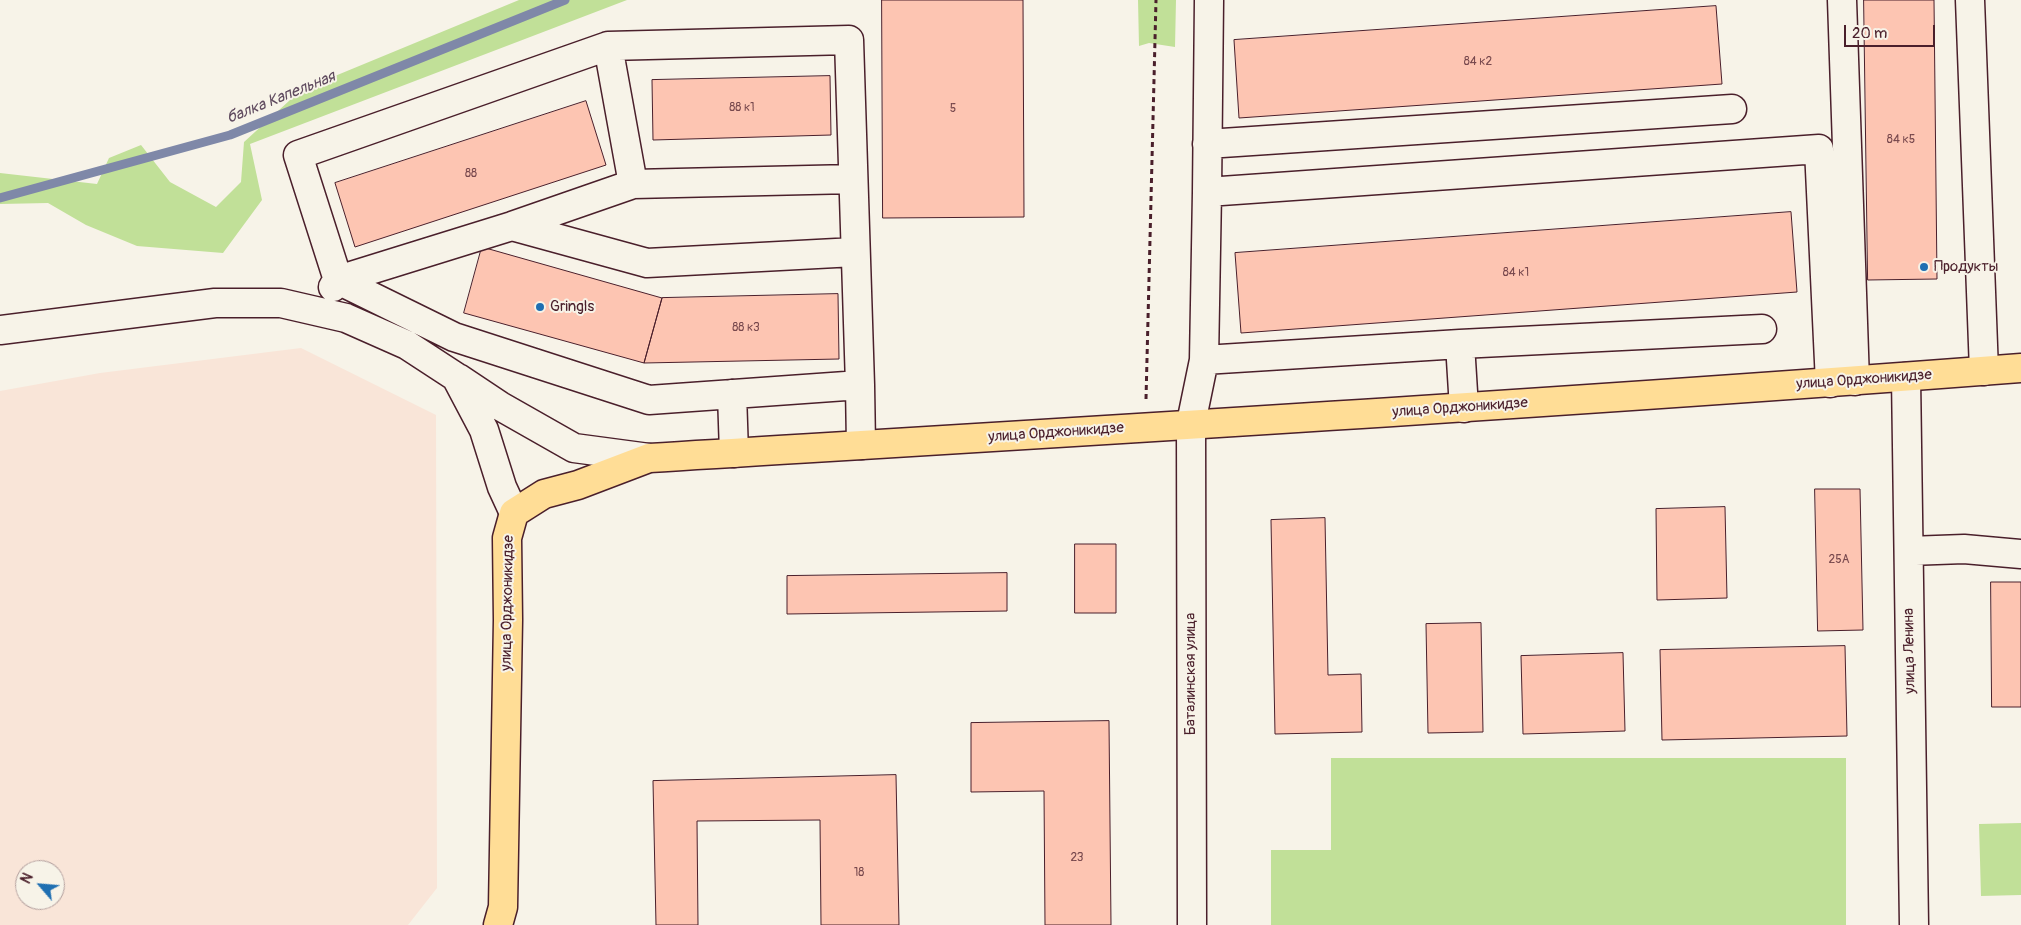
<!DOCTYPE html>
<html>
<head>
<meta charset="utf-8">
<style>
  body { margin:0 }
  #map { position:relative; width:2021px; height:925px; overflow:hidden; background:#f7f3e8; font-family:Pangolin,sans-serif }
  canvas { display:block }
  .north { position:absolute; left:15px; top:860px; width:50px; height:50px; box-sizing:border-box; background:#f7f3e8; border:1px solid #b29e9c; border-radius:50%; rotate:297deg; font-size:14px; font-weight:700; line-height:20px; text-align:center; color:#4a1f2b }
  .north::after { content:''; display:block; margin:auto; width:18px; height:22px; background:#1f6fb2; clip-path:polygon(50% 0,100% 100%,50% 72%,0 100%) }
  .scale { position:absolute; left:1844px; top:25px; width:91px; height:22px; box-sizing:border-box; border:2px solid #4a1f2b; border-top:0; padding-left:6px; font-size:15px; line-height:18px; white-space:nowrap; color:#4a1f2b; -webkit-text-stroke:4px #f7f3e8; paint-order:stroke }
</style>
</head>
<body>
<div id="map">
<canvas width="2021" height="925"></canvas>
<div class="north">N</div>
<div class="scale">20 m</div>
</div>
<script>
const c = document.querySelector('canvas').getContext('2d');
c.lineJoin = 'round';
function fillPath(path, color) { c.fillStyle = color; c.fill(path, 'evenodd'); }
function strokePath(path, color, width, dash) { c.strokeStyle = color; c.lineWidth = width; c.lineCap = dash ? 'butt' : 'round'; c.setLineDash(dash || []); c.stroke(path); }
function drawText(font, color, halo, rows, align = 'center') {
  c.font = font + ' Pangolin,sans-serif'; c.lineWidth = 4; c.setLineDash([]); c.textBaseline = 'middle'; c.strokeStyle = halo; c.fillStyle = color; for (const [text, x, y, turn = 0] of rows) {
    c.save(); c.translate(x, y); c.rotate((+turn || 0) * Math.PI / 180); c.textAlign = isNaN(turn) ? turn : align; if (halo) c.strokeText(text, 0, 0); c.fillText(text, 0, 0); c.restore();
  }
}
const built = new Path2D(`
  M301,348L436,415L437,888L408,925H0V391L100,373ZM25,870H55V900H25Z`);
const green = new Path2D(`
  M519,0H627L250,144L262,200L223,253L137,246L86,225L48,203L0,204V173L97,184L109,158L141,145L170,182L216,207L241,182L244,142L301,90Z
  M1138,0H1176L1175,47L1149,43L1139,46Z
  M1331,758H1846V925H1271V850H1331Z
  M2021,823V895L1981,896L1979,824Z`);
const stream = new Path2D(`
  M0,198L230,135L565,0`);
const building = new Path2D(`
  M882,0H1023L1024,217L883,218Z
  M1864,0H1934L1937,279L1868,280Z
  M1716,6L1722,84L1239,118L1234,40Z
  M830,76L831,135L653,140L652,80Z
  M586,101L606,165L355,247L335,183Z
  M1791,212L1797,292L1241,333L1235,253Z
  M482,247L662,298L644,363L464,313Z
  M838,294L839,359L644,363L662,298Z
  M1815,489H1860L1863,630L1818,631Z
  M1725,507L1727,598L1657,600L1656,509Z
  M1325,518L1328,675L1361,674L1362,732L1275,734L1271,520Z
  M1075,544H1116V613H1075Z
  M1007,573V611L787,614V576Z
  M1991,582H2021V707H1992Z
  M1481,623L1483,732L1428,733L1426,624Z
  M1845,646L1847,736L1662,740L1660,650Z
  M1623,653L1625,731L1523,734L1521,656Z
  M1109,721L1111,925H1045L1044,791L971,792V723Z
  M896,775L899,925H821L820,820L697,821L698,925H656L653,781Z`);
const path = new Path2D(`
  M1146,399L1156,0`);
const minor = new Path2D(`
  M1842,0L1855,381
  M1970,0L1984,371
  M608,46L633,184
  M1207,144L1732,109
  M1207,192L1209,0
  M512,226L647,263L855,252
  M333,287L338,280L512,226L633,184L853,179
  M0,330L215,303H281L346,318L407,345L456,377L484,430L502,487L514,513
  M1460,344L1464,408
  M1204,360L1460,344L1762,329
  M1906,377L1914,925
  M458,378L500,406L574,448L649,458
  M860,385L649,400L454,337L338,280L298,155L608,46L849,40L860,385L861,445
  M732,394L734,453
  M1909,551L1964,549L2021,554
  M1192,925L1191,423L1204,360L1207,192L1819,149L1830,383`);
const major = new Path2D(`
  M498,925L503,907L508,620L507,538L514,513L544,494L578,485L649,458C1106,430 1564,403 2021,368`);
const markers = [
  [1924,267,5,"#1f6fb2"],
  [540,307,5,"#1f6fb2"]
];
const numberNames = [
  ["84 к2",1478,62],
  ["88 к1",742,108],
  ["5",953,109],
  ["84 к5",1901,140],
  ["88",471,174],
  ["84 к1",1516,273],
  ["88 к3",746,328],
  ["25А",1839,560],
  ["23",1077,858],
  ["18",859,873]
];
const poiNames = [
  ["Продукты",1934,267],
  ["Gringls",550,307]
];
const streetNames = [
  ["улица Орджоникидзе",1864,380,-4],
  ["улица Орджоникидзе",1460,408,-4],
  ["улица Орджоникидзе",1056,433,-4],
  ["улица Орджоникидзе",508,603,-89],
  ["улица Ленина",1910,651,-91],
  ["Баталинская улица",1191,674,-90]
];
const waterNames = [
  ["балка Капельная",281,98,-22]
];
fillPath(built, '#f9e5d8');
fillPath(green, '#c1e098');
strokePath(stream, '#7f88a8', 9);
fillPath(building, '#fdc5b2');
strokePath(building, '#4a1f2b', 1);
strokePath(minor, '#4a1f2b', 31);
strokePath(major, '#4a1f2b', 31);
strokePath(path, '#4a1f2b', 3, [5, 4]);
strokePath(minor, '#f7f3e8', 28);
strokePath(major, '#ffdd96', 28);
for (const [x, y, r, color] of markers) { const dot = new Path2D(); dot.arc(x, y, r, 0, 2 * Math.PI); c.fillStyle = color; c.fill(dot); strokePath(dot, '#f7f3e8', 2); }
drawText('12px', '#77484d', null, numberNames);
drawText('15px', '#4a1f2b', '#f7f3e8', poiNames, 'left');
drawText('15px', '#4a1f2b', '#f7f3e8', streetNames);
drawText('italic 16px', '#604b5f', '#f7f3e8', waterNames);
</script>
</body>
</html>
